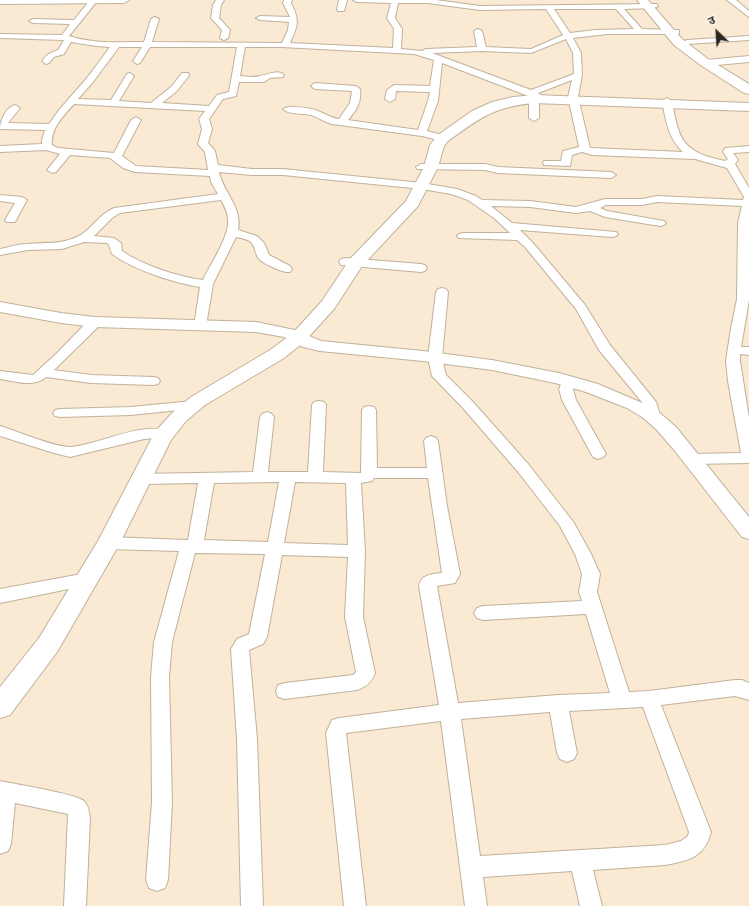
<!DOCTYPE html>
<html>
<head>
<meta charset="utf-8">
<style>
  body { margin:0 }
  #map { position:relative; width:749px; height:906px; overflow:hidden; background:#fbead3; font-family:"Source Serif 4","Noto Sans Devanagari",serif }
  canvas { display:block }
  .north { position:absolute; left:697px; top:12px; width:40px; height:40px; -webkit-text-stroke:3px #fdfaf5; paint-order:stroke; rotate:335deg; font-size:11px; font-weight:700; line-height:16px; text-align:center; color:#2a241b }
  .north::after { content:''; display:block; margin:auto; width:14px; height:18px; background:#2a241b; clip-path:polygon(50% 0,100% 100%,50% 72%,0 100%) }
</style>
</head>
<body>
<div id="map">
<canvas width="749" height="906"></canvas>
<div class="north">उ</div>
</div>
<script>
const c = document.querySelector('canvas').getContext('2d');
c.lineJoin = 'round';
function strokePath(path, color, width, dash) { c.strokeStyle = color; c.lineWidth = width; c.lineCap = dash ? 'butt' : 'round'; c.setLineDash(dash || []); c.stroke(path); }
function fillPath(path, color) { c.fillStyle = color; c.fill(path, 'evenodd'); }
const minor = new Path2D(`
  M90,0H98L69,36C93,44 119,42 144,42L151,19L155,17L159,19L152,42L282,43L288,30L289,22L260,20L256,18L260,16L290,17L283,3L284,0H292L291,3C300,21 298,25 290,43L393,48L394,29L387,18L391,3L357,2L353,0H436L480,6L657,4L658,6L654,8L624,9L642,29L676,30H679V34H608L573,38L581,53L582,75L578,97L590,148L683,152C668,138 666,121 662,101L667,98L672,101C679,142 683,152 725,161L728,159L723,152L725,148L749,146V152L733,153L738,160L735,164L749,188V300L741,347H749V355L740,354V361L749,418V463L692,464L687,463L684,459L687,455L692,454L741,453L728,381L726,361L731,328L737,299L738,223L742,206L657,202L642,205H606L600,208L607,211L664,221L666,223L664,225L660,226L605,217L590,211L576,213L530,207L491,206L512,223L616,232L618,234L616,236L612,237L520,230L533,243L585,305L610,345L656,402L661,418L659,421L654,423L649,421L644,405L641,401L599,350L576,309L525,247L517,240L459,238L457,236L459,234L463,233H510L494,218L468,200L451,194L422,189L283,175H252L219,172C223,192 243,208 238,230L257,236L264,243L269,255L290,266L292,269L290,272C283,273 264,264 259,259C255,254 255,246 251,242C247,239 241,238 236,237L213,284L206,326L205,329H195L194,326L200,287C174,283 134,270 112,254L109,245L107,243L84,242L62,249L28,250L0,255V249C9,247 18,244 27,244C45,242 62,245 79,236C92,229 99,214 114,208L218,194L211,182L210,176L135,172L123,168L110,158L70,155L56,172L52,173L47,170L60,154L46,150L0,152V146L42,144V140L45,130L0,129C0,121 6,107 15,105L20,108L8,123L49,124L59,110L87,78L110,47L96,46L71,42L64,54L54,57L49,63L46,64L42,61C47,54 50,53 58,50L64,40L0,38V34L62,35L70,24L33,23L29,21L33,19L74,20ZM398,3H427L480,10L546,9L563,35L531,49L486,47L482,31L478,29L474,31L477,47L426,49L422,51L401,49L402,29L395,18ZM554,9H616L634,29L595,30L570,33ZM566,39L573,53L574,74L531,90L432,53L482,51L531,53ZM119,47H142L133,61L137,64L140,63L150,47H237L229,92L217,95L209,106L162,103L177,91L188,77L189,75L188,73H182L171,87L151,103L119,101L134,76L130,73L127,74L111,100L78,99L93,82ZM245,47H282L414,54L434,60L430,86L394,85L387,90L385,99L390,102L395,99L396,91L430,92L428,101L418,130L348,120C356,111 362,102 360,89L356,86L315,83L311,86L315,89L352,91L350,103L339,119C331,118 326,114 318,111C312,108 288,105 283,109C289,115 303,113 311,115C318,117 324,122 332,124L422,136L443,141L446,140L448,138L446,136L427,131L438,101L442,63L531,97L529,99V118L534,121L539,118V101L542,102L547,99L538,93L572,80L568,97L579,147L563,151L561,161H544L543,163L544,165L570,166L572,155L582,152L592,155L695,159L727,168L744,197L743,200L657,196L642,199H605L576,207L530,201L482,200L476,196L457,189L422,183L283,169H252L218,165L215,151L208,143L212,129L209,119L223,99L236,96L239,82H264L270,78L283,77L284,75C278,69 267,75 260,76C254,78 246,76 240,76ZM74,104L205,111L199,119L202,129L198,144L205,152L208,170L136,166L122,156L141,120L136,117L131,120L114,153L58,148L52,145C50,129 64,115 74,104ZM221,200C225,207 228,213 228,221C229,237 210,265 203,280C179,277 142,265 122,251L121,243L114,238L94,236L112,218L120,213Z
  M216,0H224L221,5L219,18L230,30L228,38L224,40L220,38L222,30L211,18L213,5Z
  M339,0H347L344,11H338L337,9Z
  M727,0H736L749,11V17Z
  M749,36V40L687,44L683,42L687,40Z
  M749,56V62L706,66L702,63L706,60Z
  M421,164H485L498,167L611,172L616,175L611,178L498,173L485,170L417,169L416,167Z
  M0,195L22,197L27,200L15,222H7L5,220L15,203L0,201Z
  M345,258L421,264L425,265L427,268L425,271L421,272L341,265L339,262L341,259Z
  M442,288L446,289L448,292L442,358L446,375L473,402L529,465L574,523L591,554L600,574L597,592L629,692L649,691L735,680H742L749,683V700L735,696L661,705L711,832C705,857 688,861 665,865L593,870L602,906H580L572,871L483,877L487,906H465L441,721L346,733L366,906H344L326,733L332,720L339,718L439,705L419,586C421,574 433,574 442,573L428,478H374L372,481L361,483L365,551L363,617L375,673C372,682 366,687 357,690L285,699L278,697L276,691L278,685L285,683L353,675L356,672L345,617L348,557L282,555L267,637L263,644L249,650L257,739L263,906H241L237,739L231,649L237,639L249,634L265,554L195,553L172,642L169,677L172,802L168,880L165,888L157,891L149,888L146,880L152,802L151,677L154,642L179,551L108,549L102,547L100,543L102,539L108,537L188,540L198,483L140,484L135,483L132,479L135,475L140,474L253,472L260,417L262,414L267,412L272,414L274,417L268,472H308L312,405L314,402L319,401L324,402L326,405L323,472L361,473L362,410L364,407L369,406L374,407L376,410L377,468H427L424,441L426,438L431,436L436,438L438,441L447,506L460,574L455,583L437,586L458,703L558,695L610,693L586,614L483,620L477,618L474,613L477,608L483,606L582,601L579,592L582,574L575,554L560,526L519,473L463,408L432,376L428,358L436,292L438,289ZM279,482L268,542L204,540L214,483ZM295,482L346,483L348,545L284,543ZM643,707L689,832L688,836L681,841L665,845L480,856L461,719L550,712L557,753L560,759L567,762L574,759L577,753L569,711Z
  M95,318L100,319L101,322L100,325L54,370L91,375L153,377L158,378L160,381L158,384L153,385L91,383L46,377C34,388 14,381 0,379V371L33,375L56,354L90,319Z
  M569,377L574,378L576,381L573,389L576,400L606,454L603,457L598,459L593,457L562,400L559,389L564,378Z
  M193,401L198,402L200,405L198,408L131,415L60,417L55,416L53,413L55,410L60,409L131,407Z
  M0,426C16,431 57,448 71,447C103,444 137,422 170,431L172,434L170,437L144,439L70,457L54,453L0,436Z
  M87,573L93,574L96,579L93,584L0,603V589Z
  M0,781C14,784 77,794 84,801C89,806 89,813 90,819L86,906H64L68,814L15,803L11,844L8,851L0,854Z`);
const tertiary = new Path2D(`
  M0,302L61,313L95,317L256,322L295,330L321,341L423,351L492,360L559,373L598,384L647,405L661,414L676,427L749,517V539L742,537L675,451L656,429L642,417L627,408L586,392L555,383L492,370L423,361L320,351L303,347L284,337L256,332L95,327L61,323L0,312Z`);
const secondary = new Path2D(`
  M534,95L749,103V111L534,103C493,107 480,118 448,141L444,146L438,167L418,206L362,266L334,309L304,342L284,358L205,405L186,421L171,440L120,543L57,652L10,715L0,718V687L39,638L98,541L155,432L172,413L191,397L270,350L292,334L322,301L350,259L406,201L424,167L430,145L438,135L472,111L492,102L513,97Z`);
const primary = new Path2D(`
  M0,0H129L124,3L0,4Z
  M637,0H648L682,39L708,59L749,84V94L744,93L699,64L674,45Z`);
strokePath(minor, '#c1b19a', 2);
strokePath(tertiary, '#c1b19a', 2);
strokePath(secondary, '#c1b19a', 2);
strokePath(primary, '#c1b19a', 2);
fillPath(minor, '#fff');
fillPath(tertiary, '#fff');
fillPath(secondary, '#fff');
fillPath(primary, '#fff');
</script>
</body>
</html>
